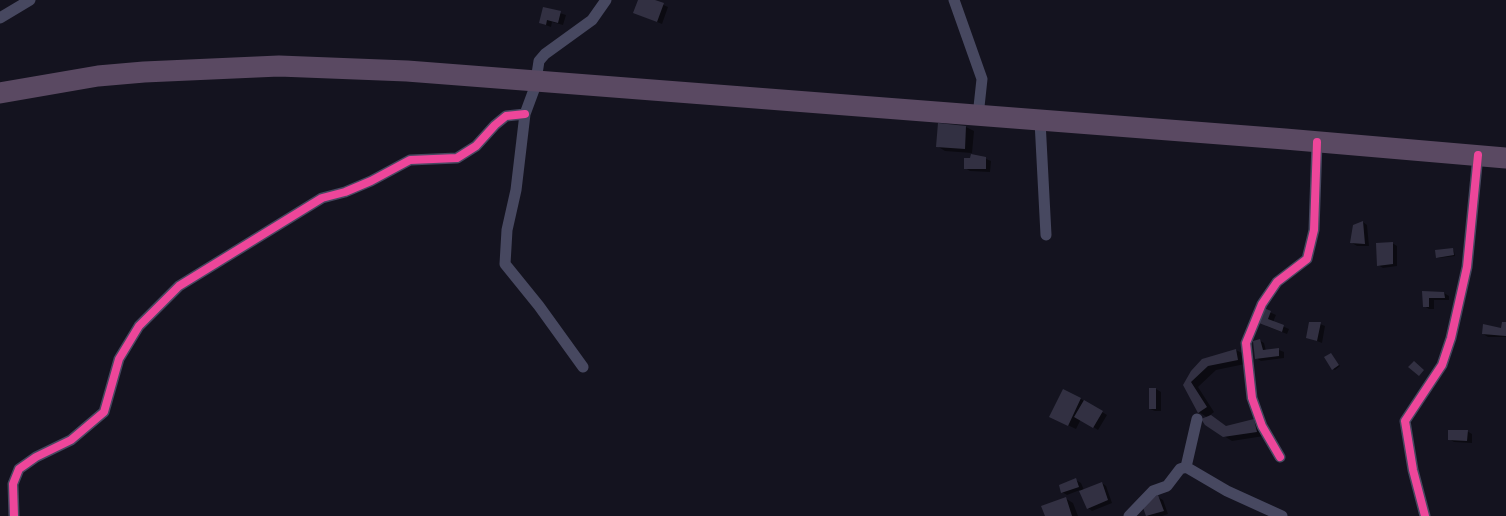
<!DOCTYPE html>
<html>
<head>
<meta charset="utf-8">
<style>
  body { margin:0 }
  canvas { display:block; background:#14131f }
</style>
</head>
<body>
<canvas width="1506" height="516"></canvas>
<script>
const c = document.querySelector('canvas').getContext('2d');
c.lineJoin = 'round';
function fillPath(path, color) { c.fillStyle = color; c.fill(path, 'evenodd'); }
function strokePath(path, color, width, dash) { c.strokeStyle = color; c.lineWidth = width; c.lineCap = dash ? 'butt' : 'round'; c.setLineDash(dash || []); c.stroke(path); }
const shadow = new Path2D(`
  M639,0H652L668,7L662,24L640,15Z
  M544,8L566,15L563,25L552,22L551,27L540,23Z
  M939,125L966,127L974,131L972,153L945,151L937,146Z
  M986,159L991,161L990,172L970,171L965,168Z
  M1363,222L1367,225L1369,246H1357L1352,243Z
  M1392,243L1397,246V266L1383,268L1378,265Z
  M1452,249L1454,251L1455,256L1439,258L1437,257Z
  M1424,293H1444L1449,296V300H1434V309H1429L1424,306Z
  M1265,310L1276,315L1273,322L1289,329L1287,334L1266,326Z
  M1506,323V337H1488L1483,334L1502,329Z
  M1320,324L1325,326L1322,343L1307,337Z
  M1259,340L1264,343L1266,351L1279,350L1284,352V358L1261,361L1256,358Z
  M1236,350L1244,354L1245,364L1216,370L1198,387L1214,412L1209,416L1227,427L1254,421L1264,436L1232,441L1224,436L1208,418L1199,412L1185,385L1192,371Z
  M1331,355L1340,366L1335,370L1333,369Z
  M1150,389H1156L1161,392V411H1155L1150,409Z
  M1063,391L1081,399L1107,415L1098,430L1081,419L1076,429L1059,421Z
  M1467,431L1472,434V443L1454,442L1449,439Z
  M1076,480L1081,483L1084,490L1102,483L1106,486L1112,503L1092,511L1088,508L1080,490L1067,495L1062,492Z
  M1158,497L1163,500L1168,514L1162,516H1148L1142,503Z
  M1065,498L1073,503L1078,516H1047Z`);
const building = new Path2D(`
  M638,0H655L664,3L657,22L633,13Z
  M543,7L561,11L558,23L547,20L546,25L539,23Z
  M938,123L966,126L965,149L936,147Z
  M971,154L986,157V169H964V158H970Z
  M1363,221L1365,244L1350,243L1353,225Z
  M1393,242V264L1377,266L1376,243Z
  M1453,248L1454,255L1436,258L1435,250Z
  M1422,291L1444,292L1445,298H1429V307H1423Z
  M1264,308L1271,311L1268,319L1284,325L1282,332L1259,323Z
  M1309,322H1321L1317,341L1306,338Z
  M1502,322H1506V336L1482,334L1483,324L1501,328Z
  M1260,339L1263,350L1279,348V356L1255,359L1253,341Z
  M1236,349L1238,360L1208,366L1191,382L1207,407L1198,413L1183,385L1191,371L1202,359Z
  M1331,353L1339,365L1332,370L1324,357Z
  M1414,361L1424,370L1419,376L1408,367Z
  M1149,388H1156V409H1149Z
  M1063,389L1081,398L1068,426L1049,417Z
  M1084,400L1103,411L1093,428L1074,417Z
  M1211,415L1226,426L1254,419L1257,432L1223,437L1205,425L1201,419Z
  M1448,430H1468L1467,441L1448,440Z
  M1076,478L1079,487L1061,493L1059,485Z
  M1102,482L1108,500L1087,509L1079,491Z
  M1158,495L1164,511L1146,516L1141,502Z
  M1066,497L1072,516H1045L1041,506Z`);
const street = new Path2D(`
  M954,0L982,79L978,116
  M0,18L30,0
  M1040,121L1046,235
  M583,367L539,306L505,264L507,230L516,190L525,114L535,87L539,61L545,54L592,20L606,0
  M1280,457L1262,426L1252,398L1246,343L1262,304L1277,282L1307,259L1314,230L1317,142
  M1186,467L1197,419
  M14,516L13,484L19,469L36,457L71,440L104,412L119,359L139,326L179,286L322,198L345,192L371,181L410,160L457,158L476,146L495,125L506,116L525,114
  M1129,516L1153,491L1167,486L1180,469L1186,467L1227,491L1282,516
  M1425,516L1413,470L1405,421L1442,365L1451,338L1467,267L1478,155`);
const highway = new Path2D(`
  M0,93L98,76L144,72L279,66L407,71L1285,139L1506,158`);
const cycleway = new Path2D(`
  M1280,457L1262,426L1252,398L1246,343L1262,304L1277,282L1307,259L1314,230L1317,142
  M14,516L13,484L19,469L36,457L71,440L104,412L119,359L139,326L179,286L322,198L345,192L371,181L410,160L457,158L476,146L495,125L506,116L525,114
  M1425,516L1413,470L1405,421L1442,365L1451,338L1467,267L1478,155`);
fillPath(shadow, '#0007');
fillPath(building, '#323042');
strokePath(street, '#474860', 11);
strokePath(highway, '#5a4962', 21);
strokePath(cycleway, '#ed469a', 8);
</script>
</body>
</html>
